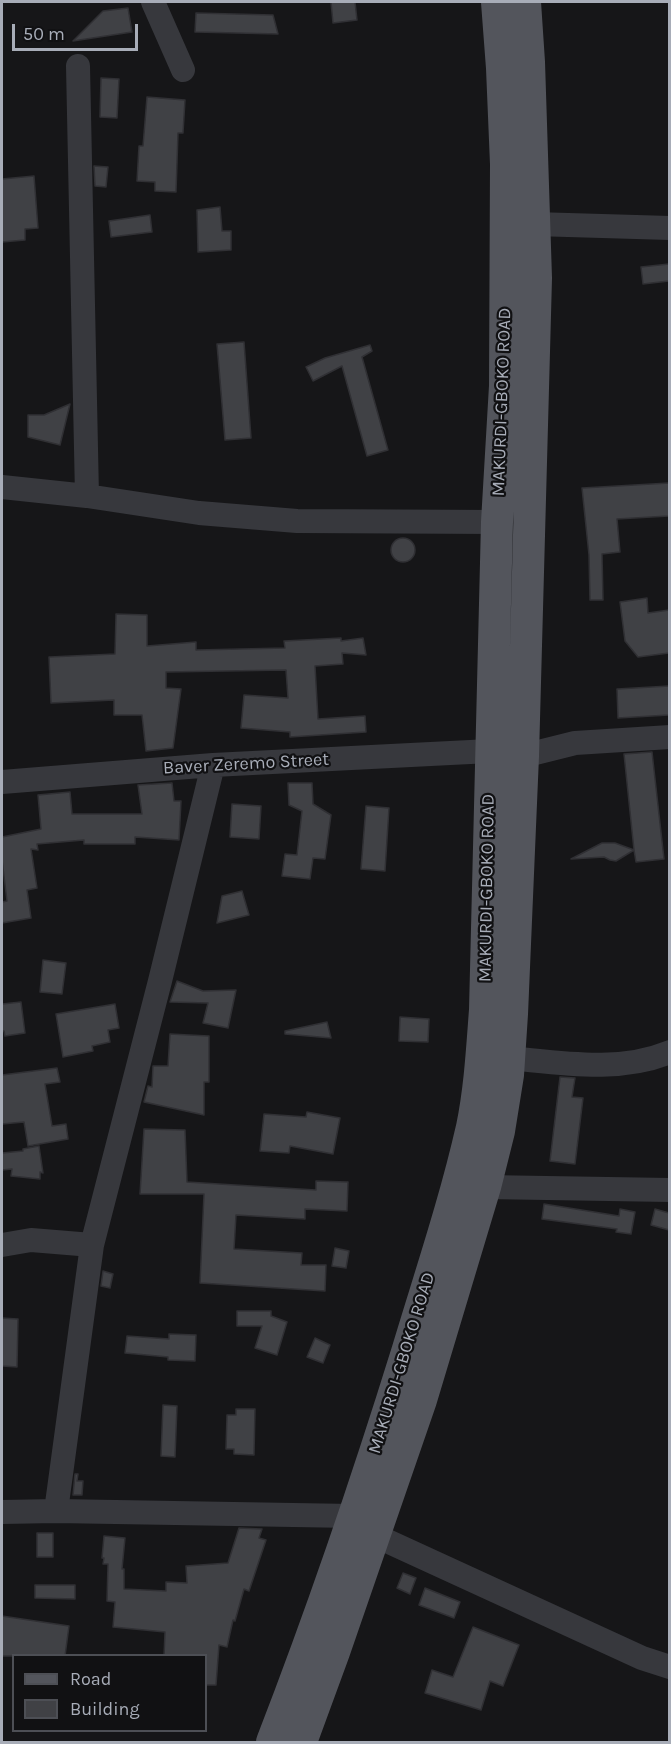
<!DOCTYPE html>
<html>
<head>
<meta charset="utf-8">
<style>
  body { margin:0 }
  #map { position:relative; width:671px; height:1744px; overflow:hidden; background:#161618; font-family:Karla,sans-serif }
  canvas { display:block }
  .frame { position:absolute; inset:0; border:3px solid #a8adb8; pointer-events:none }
  .legend { position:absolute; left:12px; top:1654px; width:195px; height:78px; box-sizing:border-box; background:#111113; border:2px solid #4d4f55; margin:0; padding:8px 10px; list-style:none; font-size:18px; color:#a8adb8 }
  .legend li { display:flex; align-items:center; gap:12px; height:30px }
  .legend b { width:30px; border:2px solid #4d4f55 }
  .scale { position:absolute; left:12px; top:24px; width:126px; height:27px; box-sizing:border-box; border:3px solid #a8adb8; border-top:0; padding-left:8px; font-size:18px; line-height:21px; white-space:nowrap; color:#a8adb8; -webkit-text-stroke:4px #111113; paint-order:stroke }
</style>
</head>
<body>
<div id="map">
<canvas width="671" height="1744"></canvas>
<div class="frame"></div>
<ul class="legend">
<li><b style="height:8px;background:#53555c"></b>Road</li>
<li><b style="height:16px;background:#404145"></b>Building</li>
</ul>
<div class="scale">50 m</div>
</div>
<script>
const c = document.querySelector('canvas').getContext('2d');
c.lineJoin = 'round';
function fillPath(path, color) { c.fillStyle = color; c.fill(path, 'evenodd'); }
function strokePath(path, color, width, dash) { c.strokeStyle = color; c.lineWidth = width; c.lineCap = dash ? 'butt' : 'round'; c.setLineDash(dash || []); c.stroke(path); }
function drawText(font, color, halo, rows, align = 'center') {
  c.font = font + ' Karla,sans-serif'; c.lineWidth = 4.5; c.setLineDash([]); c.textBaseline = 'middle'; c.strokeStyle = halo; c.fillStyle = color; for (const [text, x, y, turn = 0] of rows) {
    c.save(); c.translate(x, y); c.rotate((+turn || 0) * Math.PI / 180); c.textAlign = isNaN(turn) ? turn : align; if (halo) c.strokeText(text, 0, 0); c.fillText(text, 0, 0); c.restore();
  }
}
const building = new Path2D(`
  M331,2H355L357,20L333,23Z
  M128,8L132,32L73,41L103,11Z
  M196,13L273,15L278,34L195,32Z
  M101,78L119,79L117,118L100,117Z
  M147,97L185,100L183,133H178L176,192L155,191V182L137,181L139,146H143Z
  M94,166L108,167L106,187L95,186Z
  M34,176L38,228L25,229V240L2,242V179Z
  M220,207L222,231H231V250L198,252L197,210Z
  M150,215L152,232L111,237L109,221Z
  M669,264V281L643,284L641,267Z
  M244,342L251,438L225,440L217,344Z
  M370,345L372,351L362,357L388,450L367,456L342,366L313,381L306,367L325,358Z
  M70,404L60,445L28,437V415H44Z
  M669,483V516L617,519L620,552L602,554L603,600H590L589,555L582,488Z
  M391 550a12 12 0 1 1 24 0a12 12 0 1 1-24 0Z
  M647,598L648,613L669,610V653L638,657L625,641L620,602Z
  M116,614L147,615V646L196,642V650L285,648L284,641L341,638V641L363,638L366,655L342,653L343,664L315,666L318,719L365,716L366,732L290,737V732L241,728L244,695L288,698L286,670L166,672V688L181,689L173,748L146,751L142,715H114V700L51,703L49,657L115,654Z
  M669,686V715L618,718L617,689Z
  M652,752L664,859L636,862L634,850L616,861L610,860L604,857L571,859L602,843H615L634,850L624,754Z
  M172,783L174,801H181L179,840L135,837V844H84V840L37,844L38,850L31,849L37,888L27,890L31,918L2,923V902L7,901L2,860V837L41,829L38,795L70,792L72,814H142L138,785Z
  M288,783H312L313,804L331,815L325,859L313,858L310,879L282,876L285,854L297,855L302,811L289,805Z
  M232,804L261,806L259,839L230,837Z
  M366,806L389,808L385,871L361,869Z
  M242,891L249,915L217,923L222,896Z
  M43,960L66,963L62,994L40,992Z
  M177,981L203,991L236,990L228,1028L203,1023L208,1003L170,1002Z
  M21,1002L25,1033L5,1036L4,1031H2V1004Z
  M115,1004L119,1028L108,1030L110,1042L92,1046L93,1051L63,1057L56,1014Z
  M400,1017L429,1019L428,1042L399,1041Z
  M327,1022L331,1038L285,1034V1031Z
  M170,1034L209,1036V1082H204V1115L144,1102L148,1086L152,1087L153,1066H168Z
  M57,1068L60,1082L45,1084L52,1126L66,1124L68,1139L28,1146L24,1122L2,1124V1075Z
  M560,1077L575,1078L572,1097L583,1098L575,1164L550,1161Z
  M307,1112L340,1118L333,1154L290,1146L289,1153L260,1151L264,1114L306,1117Z
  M144,1129L185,1130L187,1182L316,1190V1181L348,1182L347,1211L305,1209V1219L236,1215L234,1249L302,1253L301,1265H326L325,1291L200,1283L204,1194H140Z
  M39,1146L43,1173L40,1172V1179L11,1176L12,1169L2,1170V1153L23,1151V1149Z
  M544,1204L619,1216L620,1209L635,1212L631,1234L616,1232L617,1229L542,1219Z
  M655,1209L669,1213V1230L651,1225Z
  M335,1248L349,1251L346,1268L332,1266Z
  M103,1271L113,1274L110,1288L101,1286Z
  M237,1311H271V1316L287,1322L277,1355L255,1348L262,1326H237Z
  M2,1318L18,1319L17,1367L2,1366Z
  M169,1334L196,1335L195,1361L168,1360V1357L125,1353L127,1336L169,1339Z
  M315,1338L330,1345L323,1363L307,1357Z
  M163,1405L177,1406L175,1457L161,1456Z
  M236,1409H255L254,1455L234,1454V1449H226L227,1415H236Z
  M75,1474H78L77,1481H83L82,1495H73Z
  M239,1528L262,1529L259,1538L266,1540L249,1591L244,1589L235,1621L233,1620L227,1647L219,1645L216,1685H206V1656H164L165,1632L113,1627L115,1602L107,1601L108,1564H103L104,1558H102L104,1536L125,1538L122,1569H124V1589L166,1591V1582L187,1583L186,1566L228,1563Z
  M37,1533H53V1557H37Z
  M403,1573L416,1578L410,1594L397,1588Z
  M35,1585H75V1599L35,1598Z
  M425,1588L460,1602L454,1618L419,1605Z
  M2,1616L69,1626L65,1656H2Z
  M473,1627L519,1645L503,1686L490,1681L481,1710L425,1693L432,1670L453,1677Z`);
const minor = new Path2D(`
  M153,2L183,70
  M78,66L87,496
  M534,224L670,228
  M2,487L87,496L199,513L297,521L497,522
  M523,756L575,743L670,737
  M2,782L213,765L490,751
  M509,1058C563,1063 619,1073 670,1052
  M485,1187L670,1190
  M2,1245L31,1240L92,1245
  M56,1511L92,1245L160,981L213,765
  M2,1512L56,1511L353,1516
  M374,1535L642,1658L670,1667`);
const major = new Path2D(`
  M272,1742C322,1613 367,1481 408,1349C430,1276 455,1202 472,1127C480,1088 482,1049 485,1010L497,522L505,386L506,164L502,68L497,2
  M301,1742L334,1652L421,1400L485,1187L499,1131L508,1075L512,1014L523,756L536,278L529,62L525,2`);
const streetNames = [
  ["MAKURDI-GBOKO ROAD",502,402,-88],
  ["Baver Zeremo Street",246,764,-3],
  ["MAKURDI-GBOKO ROAD",487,888,-89],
  ["MAKURDI-GBOKO ROAD",402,1363,-73]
];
fillPath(building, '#404145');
strokePath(building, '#303034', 1.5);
strokePath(minor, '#37383d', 24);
strokePath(major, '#53555c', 32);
drawText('18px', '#a8adb8', '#111113', streetNames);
</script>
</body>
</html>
